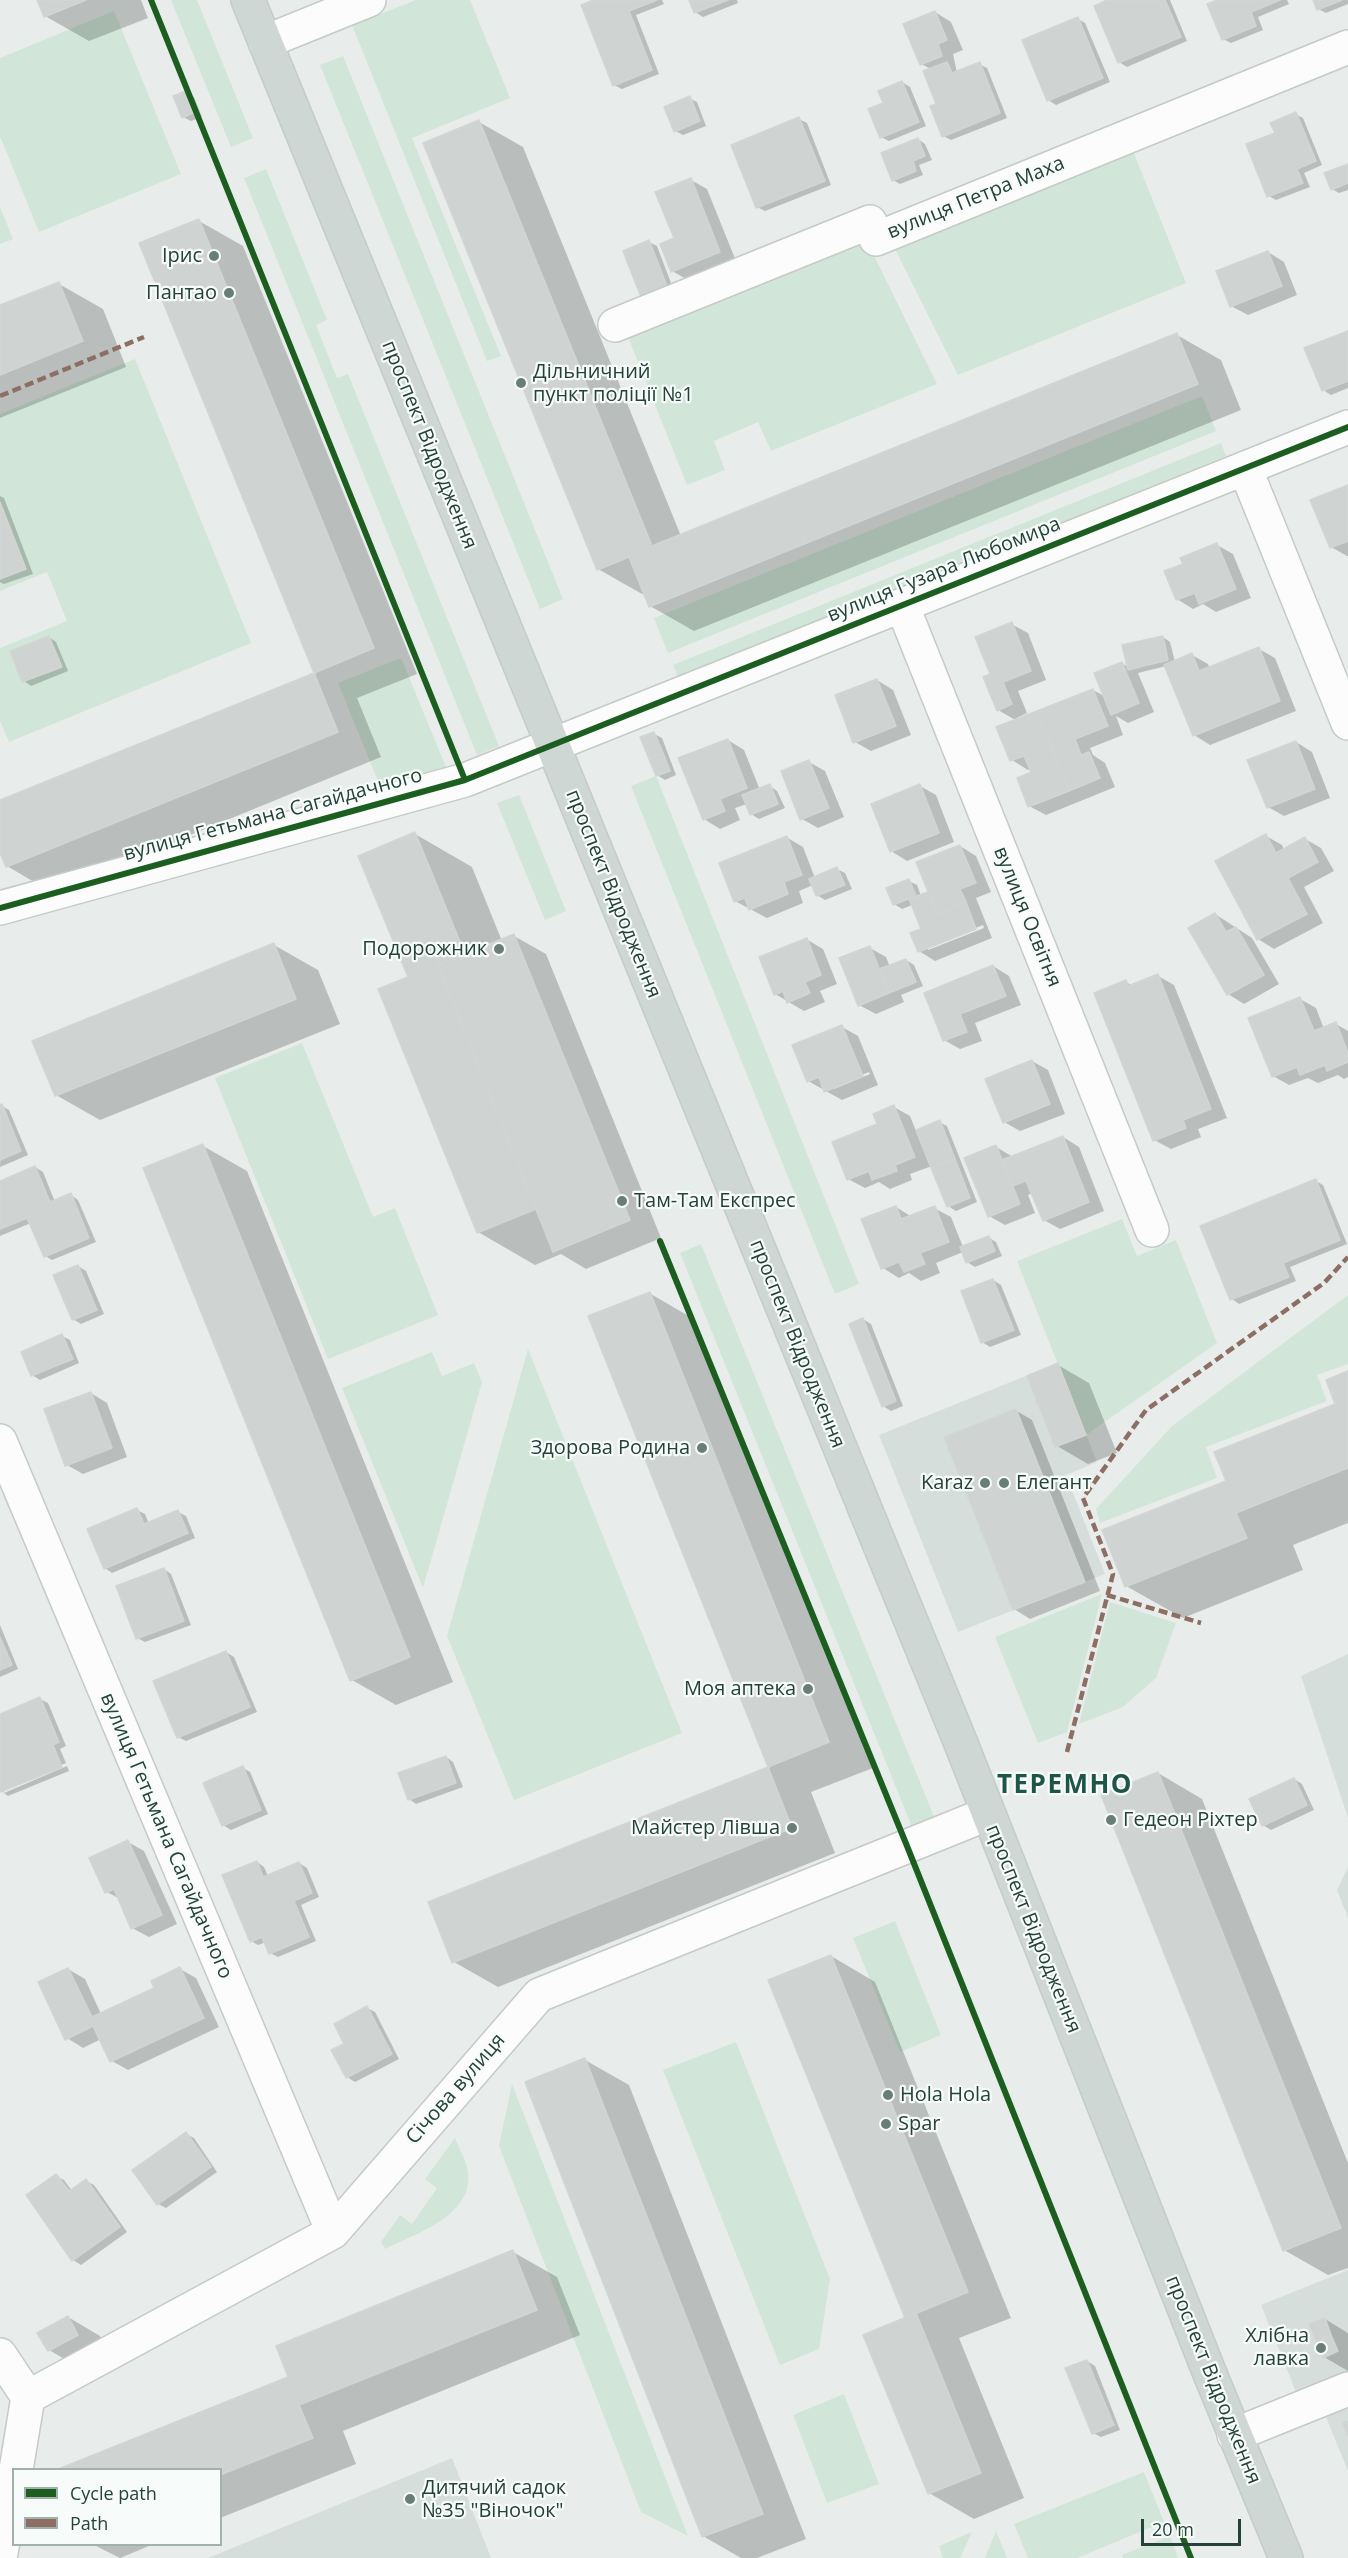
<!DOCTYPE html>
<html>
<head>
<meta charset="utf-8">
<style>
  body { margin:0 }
  #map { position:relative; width:1348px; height:2558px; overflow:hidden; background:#e8edeb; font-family:"Open Sans",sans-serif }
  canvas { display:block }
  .legend { position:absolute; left:12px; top:2468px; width:210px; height:78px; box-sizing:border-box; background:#f7fbf9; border:2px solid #a3b1ad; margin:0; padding:8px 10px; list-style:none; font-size:18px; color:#24423a }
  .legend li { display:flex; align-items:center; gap:12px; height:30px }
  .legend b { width:30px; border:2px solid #a3b1ad }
  .scale { position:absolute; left:1141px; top:2519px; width:100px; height:27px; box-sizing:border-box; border:3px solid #24423a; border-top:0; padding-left:8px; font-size:18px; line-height:21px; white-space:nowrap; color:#24423a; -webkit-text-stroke:4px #f7fbf9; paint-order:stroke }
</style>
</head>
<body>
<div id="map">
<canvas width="1348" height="2558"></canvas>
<ul class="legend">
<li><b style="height:8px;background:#1b5e20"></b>Cycle path</li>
<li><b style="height:8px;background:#8d6e63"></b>Path</li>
</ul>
<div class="scale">20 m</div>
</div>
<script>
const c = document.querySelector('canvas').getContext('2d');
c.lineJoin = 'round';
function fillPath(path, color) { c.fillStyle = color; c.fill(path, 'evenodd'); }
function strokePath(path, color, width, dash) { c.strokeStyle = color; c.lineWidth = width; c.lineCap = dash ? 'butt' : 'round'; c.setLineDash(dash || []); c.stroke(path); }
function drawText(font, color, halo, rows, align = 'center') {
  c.font = font + ' "Open Sans",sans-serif'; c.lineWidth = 4.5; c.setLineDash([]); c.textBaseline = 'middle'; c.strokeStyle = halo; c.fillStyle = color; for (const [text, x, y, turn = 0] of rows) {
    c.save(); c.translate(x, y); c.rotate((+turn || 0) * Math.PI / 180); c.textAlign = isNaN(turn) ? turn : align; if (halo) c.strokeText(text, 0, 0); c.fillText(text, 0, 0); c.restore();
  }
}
const built = new Path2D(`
  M1058,1363L1097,1462L1066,1475L1105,1574L958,1632L879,1435Z
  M1348,1654V1818L1301,1676Z
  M1348,1867V1918L1337,1890Z
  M1348,2270V2371L1296,2392L1261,2305Z
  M1348,2408V2471L1326,2417Z
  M452,2458L491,2558H208Z`);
const green = new Path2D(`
  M171,0H197L253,138L231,147Z
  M416,0H470L510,98L412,138L501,356L487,361L352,25Z
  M114,11L181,174L39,232L0,136V58Z
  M343,56L563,599L540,609L320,65Z
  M1131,146L1186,283L958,375L892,243Z
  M266,169L327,320L316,325L337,378L348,374L499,746L477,755L244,178Z
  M0,207L13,239L0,244Z
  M864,235L937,384L771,451L758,422L714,441L725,470L687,485L626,332Z
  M135,359L251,643L9,742L0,721V648L67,621L47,572L0,591V414Z
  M1202,396L1216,431L668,653L654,618Z
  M1221,443L1226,456L679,679L673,665Z
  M401,658L446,767L380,786L338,683Z
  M656,776L859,1284L835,1294L631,786Z
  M519,795L566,911L545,920L497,803Z
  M302,1043L373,1217L395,1208L438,1315L328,1359L215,1078Z
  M1122,1219L1137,1256L1176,1240L1217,1343L1086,1435L1017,1261Z
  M701,1244L935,1819L912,1827L680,1253Z
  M1348,1295V1364L1317,1375L1327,1401L1206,1447L1217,1478L1100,1523L1096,1509L1172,1426Z
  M528,1349L682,1733L514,1800L447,1636Z
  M432,1352L442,1376L474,1363L482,1382L423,1588L342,1388Z
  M1102,1594L1067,1732L1038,1743L995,1637Z
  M1110,1602L1176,1623L1156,1678L1123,1707L1079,1724Z
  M895,1921L941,2035L900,2052L853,1938Z
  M736,2042L830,2279L819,2349L780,2365L663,2070Z
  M512,2084L688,2536L641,2512L499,2146Z
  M455,2138C459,2148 465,2158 467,2168C478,2214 417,2233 385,2249L381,2242L400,2215L412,2224L437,2188L425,2179Z
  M844,2394L879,2484L827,2503L793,2415Z
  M1144,2472L1164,2522L1077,2558H1028L1014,2524Z
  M996,2531L1007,2558H985Z
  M972,2532L960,2558H943L939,2546Z
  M1170,2536L1178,2558H1123L1122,2555Z`);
const shadow = new Path2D(`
  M39,0H141L148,18L89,41L45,16Z
  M597,0H662L664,4L636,15L659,74L622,89L614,85Z
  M690,0H737L738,3L703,17L695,12Z
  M1111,0H1170L1187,41L1127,67L1119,62Z
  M1221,0H1287L1289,4L1258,17L1263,30L1231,43L1223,39Z
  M1315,0H1348V4L1326,13L1318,9Z
  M935,12L951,22L963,50L953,54L957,73L979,64L987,68L1007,118L951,140L943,136L931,69L921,64Z
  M1078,19L1085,23L1110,82L1056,105L1048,100Z
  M902,82L910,87L926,126L889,141L881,137L885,104Z
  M186,93L194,97L202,117L191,121L183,117Z
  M689,98L697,102L706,126L683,135L675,131Z
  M1295,114L1303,118L1322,165L1304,173L1310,187L1276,200L1269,196L1276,133Z
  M799,119L807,123L831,185L765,211L757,207Z
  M479,122L523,147L681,536L1177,335L1221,360L1241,410L694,631L650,606L645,593L642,594L598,569Z
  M918,139L925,144L932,160L919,165L923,175L900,184L893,180Z
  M1348,165V190L1339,193L1332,189Z
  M691,180L707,189L736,261L688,280L672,271L676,239Z
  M199,221L243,246L417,674L357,698L381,757L51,892L7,866L0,849V802L316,674L141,244Z
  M649,242L657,246L674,291L650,301Z
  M1268,252L1284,262L1297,295L1248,315L1231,306Z
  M59,284L103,309L126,367L0,418V307Z
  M1348,332V388L1331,395L1323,390Z
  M1348,486V556H1347L1331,547Z
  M0,496L4,498L33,574L4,584L0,582Z
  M1217,545L1233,554L1251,598L1216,612L1203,604L1193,609L1177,599L1185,565Z
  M1011,624L1028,633L1046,680L1018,691L1027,713L1017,718L1018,720L1093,690L1106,697L1122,663L1128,667L1163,637L1170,642L1175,662L1192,655L1208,664L1210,669L1259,649L1275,658L1296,711L1210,745L1194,735L1166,666L1138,673L1154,712L1128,723L1116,716L1123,735L1090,748L1093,755L1105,763L1115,787L1046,815L1029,806L1031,768L1028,770L1012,760L1017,721L998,710L992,675Z
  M49,637L56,642L68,671L31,686L24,681Z
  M877,680L893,690L911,735L871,751L855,742Z
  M654,734L662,738L676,775L665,780L657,775Z
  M728,740L744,750L760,790L770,786L777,791L785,808L759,819L751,814L747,804L735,808L740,820L720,829L704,819Z
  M1296,742L1312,752L1330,798L1284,816L1268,807Z
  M809,762L825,771L844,817L818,828L802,819Z
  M920,786L936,795L954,842L907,861L891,851Z
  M415,834L472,867L502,941L514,936L546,954L661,1238L586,1269L561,1254L535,1265L478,1232L409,978Z
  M1266,836L1282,845L1284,850L1305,839L1321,848L1334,871L1304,887L1323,923L1274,949L1258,939Z
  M786,837L803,847L815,878L837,869L845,873L852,889L825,900L817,895L813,885L799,891L803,903L767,918L735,901Z
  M960,846L976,856L991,892L976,898L992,938L935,961L919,951L923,930L912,905L902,909L894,904L909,881L917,885L921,896L930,893ZM983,925L984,928L928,950V947Z
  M1215,914L1252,938L1279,984L1244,1004L1228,994Z
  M806,939L823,949L837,984L820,991L825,1002L804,1011L775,994Z
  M274,945L318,970L340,1024L100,1120L56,1095Z
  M870,948L886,957L890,967L906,960L914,965L923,986L901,995L904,1002L876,1014L859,1005Z
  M993,966L1009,976L1021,1005L975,1023L982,1041L960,1049L944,1040L926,993Z
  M1158,976L1174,985L1227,1118L1198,1129L1201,1137L1171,1149L1154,1140L1126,982L1133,986Z
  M1300,999L1316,1008L1324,1029L1336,1024L1348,1031V1077L1344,1079L1338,1075L1318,1083L1308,1078L1289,1085L1273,1076Z
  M842,1027L858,1036L878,1085L842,1100L808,1081ZM869,1072L870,1074L834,1089V1086Z
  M1032,1061L1048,1070L1065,1114L1020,1131L1004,1122Z
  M2,1106L9,1110L28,1155L0,1167Z
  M894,1107L910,1116L916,1131L939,1122L947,1126L977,1202L956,1211L948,1206L932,1166L910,1174L912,1180L890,1189L879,1182L865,1188L848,1179L879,1125Z
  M1063,1137L1079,1147L1104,1211L1060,1229L1044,1220L1033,1193L1028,1195L1035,1213L1005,1225L989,1216L996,1147L1013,1157Z
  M203,1146L247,1171L453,1682L396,1705L352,1680Z
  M35,1167L43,1172L55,1202L71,1195L78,1200L96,1242L52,1260L45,1256L31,1223L0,1236V1182Z
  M1316,1181L1323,1185L1347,1244L1290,1267L1296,1281L1239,1304L1232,1299Z
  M896,1207L912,1217L934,1208L951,1217L963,1247L988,1237L996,1242L1002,1256L975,1267L967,1262L963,1252L936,1263L940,1273L921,1281L909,1273L899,1278L883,1268Z
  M78,1266L86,1271L104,1314L81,1324L73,1319Z
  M993,1280L1001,1285L1021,1335L990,1347L982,1342Z
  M649,1293L694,1319L873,1768L811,1792L835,1853L498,1987L454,1962L430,1903L770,1768L590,1317Z
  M863,1319L871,1324L903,1406L891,1411L883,1406Z
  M62,1336L70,1340L79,1363L40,1380L32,1375Z
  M1058,1365L1089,1383L1117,1453L1088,1464L1057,1446Z
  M1348,1373V1523L1293,1545L1303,1570L1183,1618L1126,1586L1228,1481L1337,1405Z
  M91,1393L107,1403L127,1457L83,1474L67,1465Z
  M1015,1410L1032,1420L1100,1591L1030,1619L1014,1609Z
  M137,1510L145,1514L149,1524L178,1512L186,1516L195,1538L112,1573L105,1568Z
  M164,1569L171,1574L191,1625L145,1642L137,1638Z
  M0,1625L18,1669L0,1677Z
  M226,1652L234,1657L257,1712L186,1741L178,1737Z
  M40,1699L48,1703L66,1746L60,1749L66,1763L4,1789V1793L67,1766L69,1771L8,1796L0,1790V1716Z
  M446,1757L453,1762L463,1787L416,1804L409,1799Z
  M243,1768L250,1772L268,1814L231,1830L223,1825Z
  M1158,1773L1202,1799L1348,2163V2268L1328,2275L1284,2250Z
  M1294,1779L1302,1784L1314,1810L1271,1830L1263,1825Z
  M128,1842L144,1851L177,1924L149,1937L132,1928L120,1899L107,1892Z
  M257,1862L264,1867L268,1876L299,1863L307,1868L319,1897L301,1905L316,1941L278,1957L270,1953L266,1942L258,1945L251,1941Z
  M831,1956L875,1982L1011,2318L959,2338L1024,2498L974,2519L929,2493L907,2319Z
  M68,1969L85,1979L101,2014L156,1989L180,1969L196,1978L219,2027L128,2070L112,2061L101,2039L83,2048L67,2038Z
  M367,2008L375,2012L399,2059L355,2082L347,2077L333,2051L346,2044Z
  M585,2060L629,2085L806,2539L757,2558H741L703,2536Z
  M186,2134L194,2138L217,2172L166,2208L158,2204Z
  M56,2176L64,2180L72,2191L86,2181L94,2185L127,2232L81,2265L73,2260L28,2196Z
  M513,2252L557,2277L580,2335L343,2431L356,2464L220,2518V2470L290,2377Z
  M68,2317L100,2336L109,2353L80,2368L49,2350Z
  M1325,2319L1348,2333V2371L1324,2357Z
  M1087,2361L1095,2366L1120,2430L1101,2437L1093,2433Z
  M92,2544H154L120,2558Z`);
const building = new Path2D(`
  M37,0H86L44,17Z
  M593,0H657L629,11L652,70L613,86L581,5Z
  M689,0H728L694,13Z
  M1107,0H1165L1181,37L1118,63L1094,6Z
  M1217,0H1280L1251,12L1256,26L1222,40L1207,4Z
  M1313,0H1342L1317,10Z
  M935,11L947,40L938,44L942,56L920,65L903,24Z
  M1078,17L1103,78L1047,101L1022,40Z
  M947,62L952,73L980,62L1000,113L942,137L930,106L936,104L923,71Z
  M902,81L919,122L880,138L868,109L883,103L878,91Z
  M186,91L195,112L182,118L173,96Z
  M690,96L700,121L674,132L664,107Z
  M1296,112L1316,161L1297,169L1303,183L1267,197L1246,144L1275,133L1270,123Z
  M799,117L825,181L756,208L731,145Z
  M479,120L652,546L1177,333L1198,384L649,607L629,557L597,570L423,143Z
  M918,138L925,156L913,161L916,171L892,181L881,153Z
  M1348,164V183L1331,190L1324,173Z
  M691,178L720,252L671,272L660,244L674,238L655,192Z
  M199,219L374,648L314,673L139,243Z
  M649,240L667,286L641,297L623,251Z
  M1268,251L1282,286L1230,307L1216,271Z
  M59,282L83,341L0,375V305Z
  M1348,331V381L1322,391L1304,348Z
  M1348,485V541L1330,548L1310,500Z
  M0,502L26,569L0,579Z
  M1217,543L1236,589L1199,604L1195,593L1176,600L1164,571L1183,564L1180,558Z
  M1012,622L1031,671L1003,682L1012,704L997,711L983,677L990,674L975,637Z
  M49,636L62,667L22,682L10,651Z
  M1163,636L1168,660L1128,670L1122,645Z
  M1259,647L1280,701L1193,736L1164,665L1192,653L1199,671Z
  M1122,662L1139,703L1111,715L1094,673Z
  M314,673L338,732L6,867L0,853V800Z
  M877,679L896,726L853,743L835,695Z
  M1093,689L1108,726L1075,739L1081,755L1089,752L1100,778L1069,791L1037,711Z
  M1037,711L1069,791L1028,807L1017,778L1031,772L1024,756L1010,761L996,727Z
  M654,732L663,753L649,759L640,737Z
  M728,739L747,788L720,799L725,811L703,820L678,758Z
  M1296,741L1315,789L1267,808L1247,760Z
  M663,753L670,771L656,776L649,759Z
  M809,760L829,808L800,820L781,771Z
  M770,784L778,804L750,815L742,795Z
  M920,784L939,833L890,852L871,804Z
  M415,832L465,954L438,965L536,1209L477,1233L378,989L408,977L358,856Z
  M1266,834L1276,853L1305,837L1318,862L1288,878L1307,914L1257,940L1215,861Z
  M787,836L802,875L784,882L788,894L749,910L745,898L734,902L719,863Z
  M960,845L976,883L960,889L966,902L937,914L916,862Z
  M837,867L845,885L816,896L809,879Z
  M909,879L916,896L893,905L886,888Z
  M928,892L937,914L966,902L976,929L918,952L910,933L921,929L909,899Z
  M1215,913L1226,932L1236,927L1264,975L1227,995L1188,928Z
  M514,934L630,1220L553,1252L438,965Z
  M807,938L821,975L805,982L810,993L787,1003L783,991L774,995L759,957Z
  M274,943L296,999L55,1096L32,1041Z
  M870,946L889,993L858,1006L839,958Z
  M906,959L916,982L889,993L879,969Z
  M993,965L1006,996L960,1014L967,1032L943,1041L924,993Z
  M1158,974L1211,1109L1183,1120L1186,1128L1153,1141L1094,993L1126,980L1128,986Z
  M1300,997L1314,1031L1336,1022L1348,1053V1062L1327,1071L1325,1065L1300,1075L1297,1067L1272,1077L1248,1018Z
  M842,1025L863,1076L824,1092L819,1077L807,1082L792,1045Z
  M1032,1060L1050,1104L1003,1123L985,1079Z
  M2,1104L21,1151L0,1160V1105Z
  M894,1105L915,1157L895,1165L897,1171L872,1180L869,1171L847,1180L832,1142L877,1124L873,1114Z
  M940,1120L955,1159L931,1168L916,1130Z
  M1063,1136L1089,1202L1043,1221L1026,1181L1012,1186L1002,1160Z
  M203,1144L410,1657L350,1681L143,1168Z
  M996,1145L1020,1204L988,1217L964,1158Z
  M955,1159L970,1198L947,1207L931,1168Z
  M35,1166L50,1202L71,1193L89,1238L44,1257L27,1218L0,1229V1181Z
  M1316,1179L1340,1240L1283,1263L1289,1277L1230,1300L1200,1226Z
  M896,1206L901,1219L935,1206L949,1242L920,1253L925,1264L904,1272L899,1262L881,1269L861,1219Z
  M989,1236L995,1251L966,1263L960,1247Z
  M78,1265L97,1310L72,1320L53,1275Z
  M993,1279L1014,1330L981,1343L961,1291Z
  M650,1292L829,1742L768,1767L588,1316Z
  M863,1318L896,1401L882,1407L849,1324Z
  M62,1334L73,1359L31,1376L21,1352Z
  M1058,1363L1086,1435L1055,1447L1027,1376Z
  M1348,1371V1468L1236,1513L1247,1538L1125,1587L1102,1530L1226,1481L1214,1452L1335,1404L1326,1380Z
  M91,1392L112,1448L65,1466L44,1409Z
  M1016,1409L1085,1582L1013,1610L944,1437Z
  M137,1508L144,1524L178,1510L188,1533L104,1569L87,1529Z
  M164,1568L184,1621L136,1639L116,1586Z
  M0,1637L12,1665L0,1670Z
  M226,1651L250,1707L177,1738L153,1681Z
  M40,1697L59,1742L53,1745L62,1767L0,1792V1714Z
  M446,1756L456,1783L408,1800L398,1773Z
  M243,1766L261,1810L222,1826L203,1783Z
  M768,1767L792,1828L452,1963L428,1902Z
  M1158,1772L1341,2228L1283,2251L1101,1795Z
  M1294,1778L1307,1805L1262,1826L1249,1799Z
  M128,1840L162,1915L131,1929L114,1889L105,1893L89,1858Z
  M257,1861L263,1877L299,1862L312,1893L294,1901L309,1937L269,1954L262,1937L250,1942L222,1875Z
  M831,1955L968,2292L905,2318L768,1980Z
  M180,1967L204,2018L110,2062L93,2026L65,2040L38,1982L68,1968L92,2017L154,1988L151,1981Z
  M367,2006L392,2054L346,2078L331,2050L344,2044L334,2024Z
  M585,2058L763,2514L702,2537L525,2082Z
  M186,2132L211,2167L157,2205L132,2170Z
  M56,2174L69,2191L86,2179L120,2227L72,2261L26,2195Z
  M513,2250L537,2310L299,2405L313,2438L220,2475V2470H56L288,2377L276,2346Z
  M916,2313L981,2473L928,2494L863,2335Z
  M68,2316L78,2335L48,2351L37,2333Z
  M1325,2318L1331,2335L1316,2341L1309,2324Z
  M1331,2335L1338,2351L1323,2358L1316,2341Z
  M1087,2360L1114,2425L1092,2434L1065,2368Z
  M1348,2421V2436L1343,2423Z`);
const minor = new Path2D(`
  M265,42L369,0
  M615,325L870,222L876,239L1348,47
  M1245,468L1348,723
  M902,605L1152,1230
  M0,908L465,780L1348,427
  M0,1441L333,2232
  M0,2355L28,2397
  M1234,2435L1348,2389
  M16,2470L28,2397L333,2232L539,1995L987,1814
  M0,2558L14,2482`);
const major = new Path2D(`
  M248,0L960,1741L1210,2374L1286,2558`);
const quiet = new Path2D(`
  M0,396L144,337
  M1107,1595L1201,1623
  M1067,1752L1113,1574L1083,1498L1146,1410L1324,1283L1348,1257`);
const cycleway = new Path2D(`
  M151,0L465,780
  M0,908L465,780L1348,427
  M660,1241L907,1846L1191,2558`);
const markers = [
  [214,256,6,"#697e78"],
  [229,293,6,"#697e78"],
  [521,383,6,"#697e78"],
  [499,949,6,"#697e78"],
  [622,1201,6,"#697e78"],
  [702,1448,6,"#697e78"],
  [985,1483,6,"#697e78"],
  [1004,1483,6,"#697e78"],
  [808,1689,6,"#697e78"],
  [1111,1820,6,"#697e78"],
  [792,1828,6,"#697e78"],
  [888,2095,6,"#697e78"],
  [886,2124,6,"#697e78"],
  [1321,2348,6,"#697e78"],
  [410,2499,6,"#697e78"]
];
const streetNames = [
  ["вулиця Петра Маха",976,198,-22],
  ["проспект Відродження",429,445,68],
  ["вулиця Гузара Любомира",944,570,-22],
  ["вулиця Гетьмана Сагайдачного",273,815,-15],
  ["проспект Відродження",613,894,68],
  ["вулиця Освітня",1027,917,68],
  ["проспект Відродження",797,1344,68],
  ["вулиця Гетьмана Сагайдачного",166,1836,67],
  ["проспект Відродження",1033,1929,68],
  ["Січова вулиця",456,2089,-49],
  ["проспект Відродження",1213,2380,68]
];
const poiNames = [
  ["Ірис",202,256],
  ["Пантао",217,293],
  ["Дільничний",533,372,"left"],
  ["пункт поліції №1",533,395,"left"],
  ["Подорожник",487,949],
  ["Там-Там Експрес",634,1201,"left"],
  ["Здорова Родина",690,1448],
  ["Karaz",973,1483],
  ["Елегант",1016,1483,"left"],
  ["Моя аптека",796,1689],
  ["Гедеон Ріхтер",1123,1820,"left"],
  ["Майстер Лівша",780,1828],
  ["Hola Hola",900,2095,"left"],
  ["Spar",898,2124,"left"],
  ["Хлібна",1309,2336],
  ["лавка",1309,2359],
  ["Дитячий садок",422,2488,"left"],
  ["№35 \"Віночок\"",422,2511,"left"]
];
const districtNames = [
  ["ТЕРЕМНО",1065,1786]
];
fillPath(built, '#d6dedb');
fillPath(green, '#d1e6d8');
fillPath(shadow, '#0003');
fillPath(building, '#cfd4d2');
strokePath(building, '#d1d6d4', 1.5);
strokePath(minor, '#c5cac8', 36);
strokePath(major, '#c3ccc9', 36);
strokePath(minor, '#fcfcfc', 33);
strokePath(major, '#cfd7d5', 33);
strokePath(quiet, '#8d6e63', 4.5, [9, 4.5]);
strokePath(cycleway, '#1b5e20', 6);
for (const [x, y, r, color] of markers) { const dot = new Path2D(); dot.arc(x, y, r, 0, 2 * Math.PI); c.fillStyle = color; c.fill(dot); strokePath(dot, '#f7fbf9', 2); }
drawText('20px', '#24423a', '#f7fbf9', streetNames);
drawText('20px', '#24423a', '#f7fbf9', poiNames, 'right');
c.letterSpacing = '1.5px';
drawText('bold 26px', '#1f5548', '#f7fbf9', districtNames);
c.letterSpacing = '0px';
</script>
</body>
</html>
